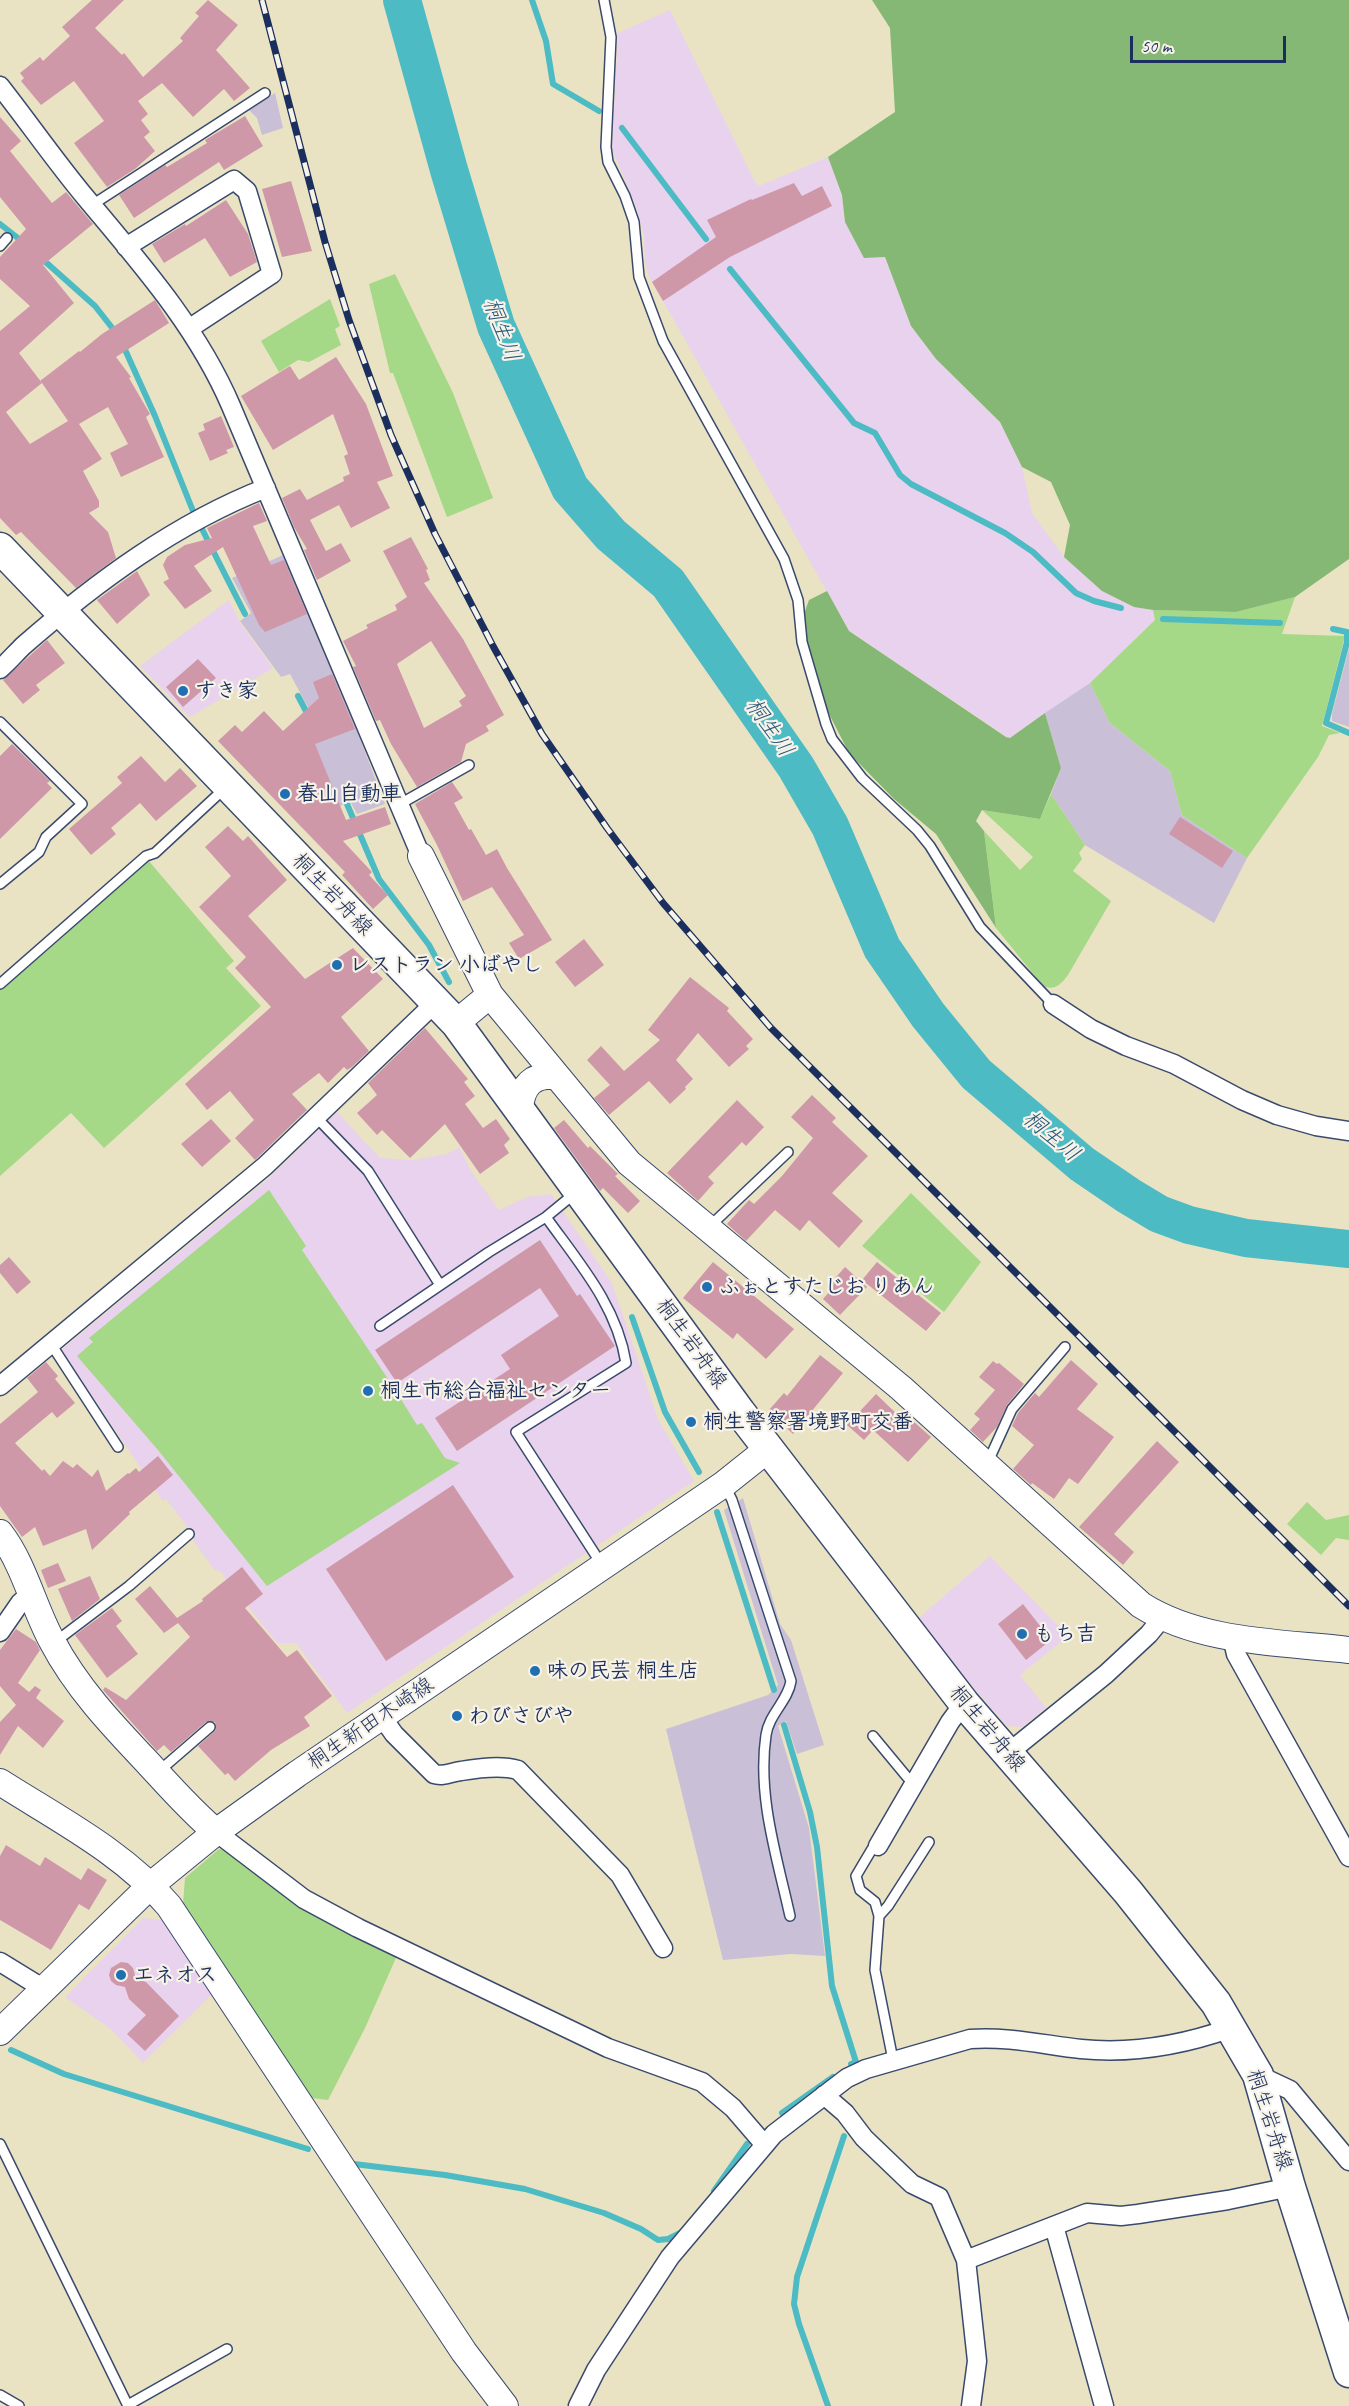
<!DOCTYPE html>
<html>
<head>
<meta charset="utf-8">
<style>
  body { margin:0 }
  #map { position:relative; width:1349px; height:2406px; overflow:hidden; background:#e9e3c4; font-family:Caveat,sans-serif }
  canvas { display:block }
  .scale { position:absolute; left:1130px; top:36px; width:156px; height:27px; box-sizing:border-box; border:3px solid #1b2f5e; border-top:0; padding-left:8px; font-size:18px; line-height:21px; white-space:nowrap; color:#1b2f5e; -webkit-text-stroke:4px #f7f3e8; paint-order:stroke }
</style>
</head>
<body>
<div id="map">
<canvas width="1349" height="2406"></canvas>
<div class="scale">50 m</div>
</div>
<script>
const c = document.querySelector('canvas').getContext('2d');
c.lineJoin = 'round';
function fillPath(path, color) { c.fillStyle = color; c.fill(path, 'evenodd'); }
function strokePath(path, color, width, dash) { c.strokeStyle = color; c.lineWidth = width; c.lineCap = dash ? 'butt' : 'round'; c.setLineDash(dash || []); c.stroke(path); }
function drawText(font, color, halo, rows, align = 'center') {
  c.font = font + ' Caveat,"Klee One",sans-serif'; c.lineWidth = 4.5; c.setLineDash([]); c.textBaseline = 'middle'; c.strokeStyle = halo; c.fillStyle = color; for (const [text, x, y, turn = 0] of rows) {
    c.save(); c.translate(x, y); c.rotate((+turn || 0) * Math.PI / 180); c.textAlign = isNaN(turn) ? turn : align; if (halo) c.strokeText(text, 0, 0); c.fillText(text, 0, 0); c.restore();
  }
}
const built = new Path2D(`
  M670,10L755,182L759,186L828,157L842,195L845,222L885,257L911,326L936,359L1000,422L1022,467L1032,513L1064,557L1134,607L1153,610L1155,620L1090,683L1010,739L849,631L649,276L645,263L644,235L636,207L612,149L618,33Z
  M229,600L242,626L273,668L190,717L140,666Z
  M337,1112L380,1158L413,1160L447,1154L459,1147L471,1171L499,1210L527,1197L551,1194L612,1283L658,1419L694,1481L347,1713L296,1643H277L219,1570L215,1571L192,1539L195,1537L166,1499L163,1501L61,1350L267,1180Z
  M990,1556L1068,1636L1020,1675L1046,1708L1022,1727L1007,1726L946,1656L919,1618Z
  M143,1918L162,1920L212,1994L143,2063L112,2030L65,1997Z`);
const industrial = new Path2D(`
  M275,93L283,128L262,135L257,118L248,109Z
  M283,555L335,673L385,804L357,814L350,801L340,806L302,713L310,711L290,674L281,677L240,621L251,613L232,578Z
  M1349,648V727L1332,721V714Z
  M1090,683L1110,723L1170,771L1182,815L1247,858L1214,923L1085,845L1051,794L1061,768L1045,713Z
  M743,1498L780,1624L791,1640L824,1745L797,1754L786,1721L778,1726L809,1828L825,1956L791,1954L723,1960L666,1729L768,1695L778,1685L724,1510Z`);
const green = new Path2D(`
  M395,274L453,393L493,498L447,517L393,373H390L369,284Z
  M330,299L340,326L335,329L341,345L309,362L298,360L279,372L261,341Z
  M1295,597L1282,634L1345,636L1322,726L1340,733L1329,735L1318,757L1247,858L1182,815L1170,771L1110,723L1090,683L1155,620L1153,610L1236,612Z
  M1051,794L1085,845L1079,853L1082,859L1073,871L1111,901L1068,975C1061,984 1055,991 1043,986L996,928L984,831L1020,870L1033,857L982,810L1040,819Z
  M148,860L234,961L226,968L261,1006L104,1148L71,1113L0,1176V989L47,951Z
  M269,1190L306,1246L302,1250L394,1388L417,1425L422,1423L445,1458L460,1463L267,1586L158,1450L77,1356L93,1342L89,1338Z
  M911,1193L981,1262L944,1312L862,1246Z
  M1307,1502L1326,1520L1349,1515V1540L1336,1538L1321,1555L1287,1524Z
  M219,1849L228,1850L399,1951L365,2028L328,2100L312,2098L183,1905L185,1878Z`);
const forest = new Path2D(`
  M872,0H1349V559L1295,597L1236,612L1153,610L1134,607L1102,591L1064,557L1070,525L1051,482L1022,467L1000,422L936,359L911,326L885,257L864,258L845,222L842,195L828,157L895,112L890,28Z
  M827,591L849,631L1006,737L1010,738L1045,713L1061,768L1040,819L982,810L976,821L984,831L996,928L936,834L894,799L849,753L825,706L805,633V611L809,600Z`);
const stream = new Path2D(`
  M532,0L546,41L553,84L599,111
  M622,128L706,239
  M0,224L23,242
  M40,257L95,306L117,334
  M730,269L854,423L875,433L900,475L911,484L1005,533L1033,552L1076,593L1094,601L1121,608
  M122,343L155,416L195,516
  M201,527L245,614
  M1163,619L1280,623
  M1333,629L1347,632V642L1326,723L1349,733
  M298,696L307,713
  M347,804L379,879L429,945L449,982
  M632,1317L665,1412L699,1472
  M717,1512L774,1690
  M784,1725L810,1812L817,1847L832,1986L856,2062L851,2064
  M11,2050L64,2074L308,2149
  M782,2113L833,2077
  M354,2164L445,2175L525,2189L604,2213L641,2229L658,2240L668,2239L682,2232
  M714,2191L747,2144
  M828,2406L799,2324L794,2304L797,2277L844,2136`);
const river = new Path2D(`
  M402,0L449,170L496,326L570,488L611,535L668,583L796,767L830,826L882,948L928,1015L976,1074L1082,1164L1129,1196L1159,1214L1189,1225L1246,1238L1349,1249`);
const building = new Path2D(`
  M92,0H124L95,28L122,55L124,53L143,77L183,41L180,38L199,16L195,13L208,0L238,25L216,50L250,88L234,101L224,89L193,117L162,83L138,101L148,114L141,120L150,132L144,137L155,151L135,169L107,187L74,143L104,121L74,81L41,105L21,81L24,78L20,73L40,57L43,61L70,36L62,27Z
  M245,116L263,146L224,170L219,162L134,218L119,195L165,165L167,167L207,143L205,140Z
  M0,117L21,141L10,151L52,203L66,192L93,224L43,265L74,303L19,353L42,383L40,381L79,351L80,352L102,334L155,300L169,323L116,357L131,377L129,378L150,414L146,417L164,457L121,477L110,453L128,444L108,407L79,424L102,459L83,471L99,501V507L89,513L108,532L116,558L76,588L21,532L16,535L0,518V331L30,306L0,279V257L26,229L0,197ZM42,383L68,421L30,444L6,412Z
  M291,181L312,251L282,257L262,189Z
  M794,183L802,196L822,186L832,206L730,257L663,301L652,282L716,237L707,220L751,199L752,200Z
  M226,200L248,234L257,262L230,277L205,238L164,263L152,244L185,224L186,226Z
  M336,357L366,404L393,476L377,482L390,508L351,528L339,505L310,520L326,551L341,543L351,561L317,580L304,550L307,549L294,527L282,498L300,489L307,500L344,481L343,477L350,474L344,456L348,454L333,414L273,450L241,396L290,366L299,380Z
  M221,416L234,447L226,450L228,453L210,461L198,433L205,430L203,424Z
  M259,503L267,521L253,526L271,565L284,560L307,614L265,632L259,625L223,547L194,566L212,591L185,609L163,582L169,579L163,565L167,557L185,545L212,538L207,528Z
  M411,537L428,569L426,570L430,580L424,583L463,639L504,715L486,726L489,731L466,744L461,762L417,787L391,744L380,720L376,721L353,667L356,666L343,641L368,628L366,625L397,610L395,605L407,597L383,551ZM431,641L466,696L459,701L462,706L424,728L397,664Z
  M137,571L150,595L117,624L97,600Z
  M47,640L65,663L36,685L40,690L23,704L3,680Z
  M198,659L216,678L183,707L166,687Z
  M332,674L355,729L315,744L346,820L385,807L391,824L343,841L372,872L369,875L388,895L373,909L342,875L345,872L218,741L235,725L242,732L264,711L283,731L319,698L313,682Z
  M12,744L50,781L47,783L52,788L0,839V756Z
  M141,756L165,782L180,768L197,786L156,821L140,803L111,828L116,834L91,855L69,829L122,783L117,777Z
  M452,782L463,798L454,803L469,830L471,829L486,855L497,849L507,868L552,940L519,959L509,943L524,935L492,887L463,901L437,845L415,804Z
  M1180,817L1233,851L1222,868L1169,834Z
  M228,826L243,841L248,836L287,880L248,916L305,979L353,948L383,979L341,1017L369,1051L352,1067L347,1070L344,1067L328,1083L319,1073L292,1094L307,1110L255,1160L235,1138L254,1120L230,1091L207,1110L185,1084L271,1007L235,968L246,957L199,907L231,876L205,847Z
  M584,939L604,965L575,987L555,962Z
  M690,977L729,1008L727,1011L753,1039L746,1046L749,1049L729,1067L698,1033L676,1060L693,1079L685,1087L686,1089L670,1104L649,1081L609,1115L594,1098L610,1085L587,1060L601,1046L624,1071L660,1040L648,1030Z
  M425,1028L468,1079L464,1082L475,1096L465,1104L483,1128L496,1119L510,1139L504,1145L509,1153L480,1174L445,1124L410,1158L382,1130L377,1135L357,1113L377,1095L368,1083Z
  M812,1095L836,1118L832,1122L868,1156L832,1193L863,1221L839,1248L809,1220L800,1231L775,1210L746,1241L727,1224L749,1200L754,1204L782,1176L813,1138L791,1117Z
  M737,1100L764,1127L746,1146L742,1142L708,1177L714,1183L698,1201L667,1173Z
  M211,1119L231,1141L202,1167L181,1144Z
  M564,1120L588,1148L590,1146L618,1174L615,1176L640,1201L628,1213L603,1188L600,1191L554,1128Z
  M540,1240L577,1296L580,1294L615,1346L457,1451L435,1418L510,1369L501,1355L559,1316L540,1288L397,1383L375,1350Z
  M9,1257L31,1282L17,1294L0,1273V1265Z
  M713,1262L794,1329L766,1359L737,1333L733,1339L683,1298Z
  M877,1262L941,1313L926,1331L862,1280Z
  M845,1267L867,1287L840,1315L823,1299L831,1290L827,1287Z
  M820,1355L843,1373L793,1434L768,1411L784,1393L787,1396Z
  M1071,1360L1098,1384L1077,1409L1114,1437L1078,1484L1069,1478L1054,1499L1032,1483L1031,1485L1013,1469L1034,1445L1012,1426L1018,1413L1035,1393L1039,1397Z
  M993,1361L997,1364L999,1363L1024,1384L1007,1405L997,1427L983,1442L970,1430L980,1419L974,1414L995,1390L979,1377Z
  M46,1362L58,1376L55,1379L75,1403L57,1418L52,1412L15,1443L42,1471L44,1469L50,1476L63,1461L73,1468L77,1464L92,1477L98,1469L106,1491L128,1473L129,1474L136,1468L139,1472L158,1456L173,1475L129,1512L130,1514L92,1550L86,1529L43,1546L35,1527L22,1537L0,1506V1424L38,1392L27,1378Z
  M876,1394L900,1417L904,1413L931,1437L908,1462L873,1430L864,1440L847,1425Z
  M1157,1441L1179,1462L1114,1534L1134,1552L1123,1565L1079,1527Z
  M453,1485L514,1577L386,1661L326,1569Z
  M58,1563L66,1581L48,1588L41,1570Z
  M242,1567L263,1594L245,1608L287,1657L297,1650L332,1696L304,1717L310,1726L271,1750L235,1781L228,1773L225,1775L198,1746L216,1730L215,1722H206L171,1752L164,1745L157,1751L103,1690L105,1687L126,1700L190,1637L178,1623L164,1633L135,1599L150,1586L177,1618L203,1601L202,1599Z
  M90,1576L100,1599L72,1621L58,1589Z
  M1023,1604L1051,1640L1026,1660L998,1624Z
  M112,1608L122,1621L116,1626L138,1654L107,1678L75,1635Z
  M16,1629L36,1642L40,1650L18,1683L29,1692L35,1686L41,1690L36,1698L64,1721L43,1748L18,1726L0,1755V1722L16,1705L0,1686V1650Z
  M6,1845L40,1866L45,1857L81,1880L88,1868L107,1880L89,1910L79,1904L51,1950L0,1920V1856Z
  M121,1962L128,1963L133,1968L136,1979L146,1982L179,2016L145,2051L127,2034L146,2015L129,1999L125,1987L116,1985L111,1981L109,1975L111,1968Z`);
const lane = new Path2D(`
  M604,0L611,37L606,147L608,162L625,196L634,222L639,277L663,341L784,559L798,600L802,642L811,673L826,724L832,739L862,778L917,830L930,846L980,927L1053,1004
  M92,205L265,93
  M0,246L7,238
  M0,722L82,804L46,837L39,852L0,884
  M400,804L469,765
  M0,984L146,856L155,853L224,789
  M316,1117L368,1171L440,1285
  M546,1217C579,1263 617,1306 626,1363L516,1432L602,1565
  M709,1227L788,1152
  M380,1326L489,1252L546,1217L574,1194
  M51,1344L118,1447
  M987,1464L1012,1409L1065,1347
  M725,1486L732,1500L791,1681C788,1701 769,1714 766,1735C757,1796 777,1857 790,1916
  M55,1642L129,1586L189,1534
  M873,1736L907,1777L914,1782
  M158,1772L210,1727
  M878,1846L872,1849L856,1876L860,1890L875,1902L879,1916L875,1970L893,2060
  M879,1916L888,1906L929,1842
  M0,2144L128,2406
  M0,2395L19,2406
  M128,2405L227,2349`);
const street = new Path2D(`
  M0,86C29,123 56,162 86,198C141,264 197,327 231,406L421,856
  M126,247L234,180L247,191L272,274L190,328
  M0,669C8,662 15,654 23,646C95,583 176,523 266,488
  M1053,1004L1091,1029L1126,1046L1174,1064L1242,1100L1277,1115L1316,1126L1349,1131
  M0,1386L265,1166L435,1003
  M0,1632L20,1603L30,1594
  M1232,1637L1236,1654L1349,1857
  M382,1717L394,1734L434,1774C443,1777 452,1772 461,1771C479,1768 501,1765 518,1770L620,1875L663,1948
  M1007,1754L1106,1674L1149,1634L1162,1618
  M216,1832L304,1899L358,1928L608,2048L702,2082L733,2108L764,2144
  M878,1846L950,1722L964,1703
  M0,1962L44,1989
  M1258,2075L1290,2090L1349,2161
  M824,2095L845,2113L864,2138L912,2184L939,2197L966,2260L977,2361L971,2406
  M1054,2226L1104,2406
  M966,2260L1087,2213L1121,2216L1138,2214L1228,2200L1290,2187
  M578,2406L596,2370L670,2257L774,2134L847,2078L866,2069L970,2039C1007,2036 1045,2045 1081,2049C1132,2054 1183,2045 1231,2028`);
const secondary = new Path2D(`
  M421,856L490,995L629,1163L901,1388L1141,1605C1201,1643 1279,1642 1349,1650
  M456,1023L490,995
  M520,1108C522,1086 532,1074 556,1076
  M0,1533C24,1564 33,1606 52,1641C76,1687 112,1725 148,1763C170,1787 191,1811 216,1832
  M0,1782C58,1819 123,1852 169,1906L464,2352L505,2406
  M0,2032L151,1885L216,1832L297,1774L724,1484L768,1449`);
const primary = new Path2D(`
  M0,548L456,1023L740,1412L964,1703L1128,1892L1216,2003L1258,2075L1290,2187L1349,2372`);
const rail = new Path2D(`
  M262,0L325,242L349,320L391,435L435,534L493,646L542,734L607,828L663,903L771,1028L1349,1606`);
const markers = [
  [183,691,6,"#1f6fb2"],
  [285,794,6,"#1f6fb2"],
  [337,965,6,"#1f6fb2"],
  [707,1287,6,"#1f6fb2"],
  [368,1391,6,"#1f6fb2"],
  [691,1422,6,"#1f6fb2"],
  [1022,1634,6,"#1f6fb2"],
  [535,1671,6,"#1f6fb2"],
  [457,1716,6,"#1f6fb2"],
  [121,1975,6,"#1f6fb2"]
];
const poiNames = [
  ["すき家",195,691],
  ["春山自動車",297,794],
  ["レストラン 小ばやし",349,965],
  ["ふぉとすたじお りあん",719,1287],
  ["桐生市総合福祉センター",380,1391],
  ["桐生警察署境野町交番",703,1422],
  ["もち吉",1034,1634],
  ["味の民芸 桐生店",547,1671],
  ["わびさびや",469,1716],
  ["エネオス",133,1975]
];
const streetNames = [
  ["桐生岩舟線",332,895,46],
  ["桐生岩舟線",691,1344,54],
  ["桐生新田木崎線",371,1724,-34],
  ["桐生岩舟線",987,1729,50],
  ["桐生岩舟線",1269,2120,72]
];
const waterNames = [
  ["桐生川",501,330,69],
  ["桐生川",769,728,55],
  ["桐生川",1051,1137,40]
];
fillPath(built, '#e9d2ed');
fillPath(industrial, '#c9bfd7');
fillPath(green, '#a5d887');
fillPath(forest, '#84b874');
strokePath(stream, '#4dbbc3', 6);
strokePath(river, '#4dbbc3', 38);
fillPath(building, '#cf98a9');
strokePath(lane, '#3a4a6d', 12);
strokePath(street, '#3a4a6d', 21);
strokePath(secondary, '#3a4a6d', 28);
strokePath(primary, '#3a4a6d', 33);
strokePath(lane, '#fff', 9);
strokePath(street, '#fff', 18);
strokePath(secondary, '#fff', 26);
strokePath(primary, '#fff', 30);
strokePath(rail, '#1b2f5e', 7);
strokePath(rail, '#f7f3e8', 4.5, [14]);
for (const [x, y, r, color] of markers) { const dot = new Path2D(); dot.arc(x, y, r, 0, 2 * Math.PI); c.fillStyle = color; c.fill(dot); strokePath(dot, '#f7f3e8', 2); }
drawText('bold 21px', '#1b2f5e', '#f7f3e8', poiNames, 'left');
drawText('21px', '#1b2f5e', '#f7f3e8', streetNames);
drawText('italic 22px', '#2a597c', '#f7f3e8', waterNames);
</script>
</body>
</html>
